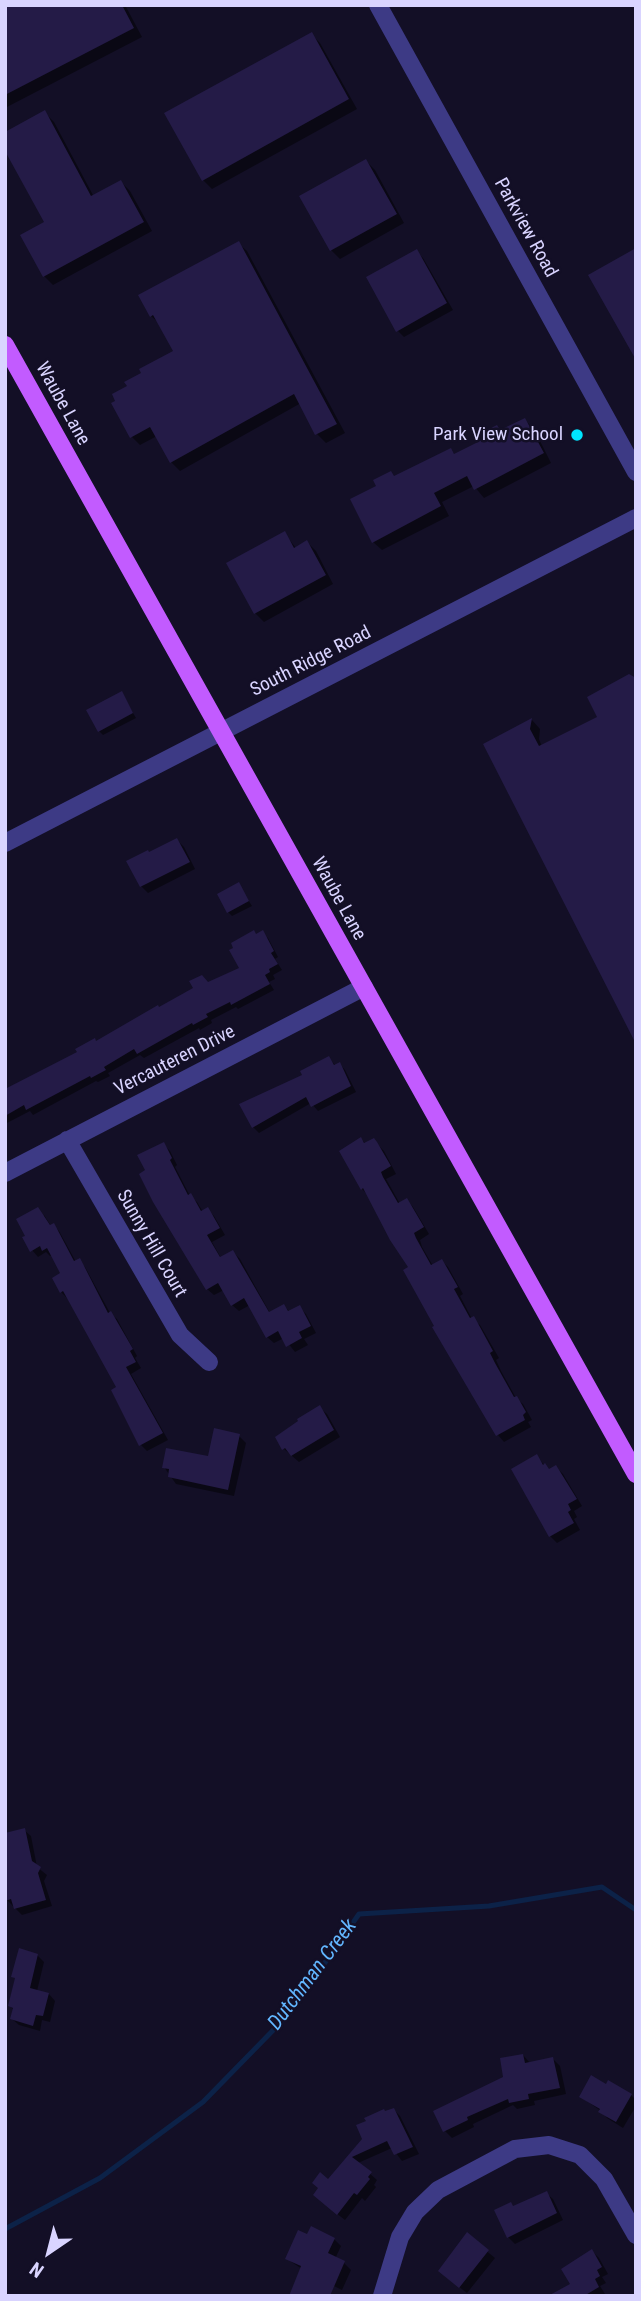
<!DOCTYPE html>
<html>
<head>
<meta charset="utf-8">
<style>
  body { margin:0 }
  #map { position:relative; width:641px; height:2301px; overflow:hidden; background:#130f26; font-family:"Roboto Condensed",sans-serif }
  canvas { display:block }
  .frame { position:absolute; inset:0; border:7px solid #d9d4ff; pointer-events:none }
  .north { position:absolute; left:14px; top:2217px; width:70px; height:70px; -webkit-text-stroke:5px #130f26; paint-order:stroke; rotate:215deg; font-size:19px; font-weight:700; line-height:28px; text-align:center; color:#d9d4ff }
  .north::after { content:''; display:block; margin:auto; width:24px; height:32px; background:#d9d4ff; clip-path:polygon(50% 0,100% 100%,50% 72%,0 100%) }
</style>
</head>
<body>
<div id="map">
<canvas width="641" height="2301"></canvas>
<div class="frame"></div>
<div class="north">N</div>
</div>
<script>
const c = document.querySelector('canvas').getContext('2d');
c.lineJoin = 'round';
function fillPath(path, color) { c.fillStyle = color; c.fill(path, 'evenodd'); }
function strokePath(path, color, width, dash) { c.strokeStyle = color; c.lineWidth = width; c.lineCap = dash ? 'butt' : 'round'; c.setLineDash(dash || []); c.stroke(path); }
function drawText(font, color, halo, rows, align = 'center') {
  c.font = font + ' "Roboto Condensed",sans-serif'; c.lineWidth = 5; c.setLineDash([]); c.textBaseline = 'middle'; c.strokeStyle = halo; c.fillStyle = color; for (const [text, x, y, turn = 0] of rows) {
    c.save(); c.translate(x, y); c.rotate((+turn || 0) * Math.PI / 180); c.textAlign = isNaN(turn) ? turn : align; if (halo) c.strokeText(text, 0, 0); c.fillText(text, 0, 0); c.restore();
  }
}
const shadow = new Path2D(`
  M8,5H125L142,37L5,108V8Z
  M311,34L320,43L357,109L212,189L203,180Z
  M45,113L54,122L94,197L121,182L130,191L152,231L53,285L44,276Z
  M366,161L375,170L404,223L340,259L331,250Z
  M238,243L247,251L345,433L326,443L317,434L301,403L180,471L171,462L157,436L140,445L131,436L129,387L176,352L161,325L151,316Z
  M416,251L423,258L453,310L404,337L397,330Z
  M525,420L534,429L551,463L484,498L474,486L442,502L449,516L382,550L373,542L395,478L451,451L455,455Z
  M284,533L296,548L307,542L316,551L333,584L264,622L255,613Z
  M121,693L136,718L103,735L99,731Z
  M599,717L636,1036L485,745L532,720L540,729L539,739L542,747Z
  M177,840L184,847L195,869L148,893L141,886L150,854Z
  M238,884L252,906L232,916L228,912Z
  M262,933L268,938L278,957L275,959L282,970L273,975L275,979L269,982L274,990L238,1009L236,1007L211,1020L212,1023L200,1030L199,1028L144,1058L140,1055L108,1073L110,1076L98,1082L96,1081L33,1115L30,1111L5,1124V1091L159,1009L242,968L257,936Z
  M329,1058L336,1066L340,1064L345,1070L356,1092L318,1111L311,1103L259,1133L253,1127L242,1105L304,1075Z
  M361,1139L366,1144L373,1140L384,1151L396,1174L386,1179L390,1186L400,1204L407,1200L413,1207L429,1234L420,1240L422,1247L433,1266L442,1261L448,1267L463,1294L460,1296L472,1319L480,1325L499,1358L496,1360L501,1371L516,1398L523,1404L532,1420L528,1422L531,1427L504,1442L498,1435L410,1268L369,1196L362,1189Z
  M163,1144L170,1151L177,1165L175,1167L190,1196L197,1202L203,1212L207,1209L214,1216L225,1235L212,1242L221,1258L233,1252L240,1259L270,1313L284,1306L290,1312L299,1307L306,1314L316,1333L304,1339L308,1345L295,1352L284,1338L274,1343L267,1337L250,1305L239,1311L232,1305L224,1290L214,1295L207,1289L147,1171Z
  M44,1215L51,1226L53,1225L59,1231L76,1262L79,1261L85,1267L110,1313L117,1319L137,1356L135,1358L141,1368L131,1374L168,1440L147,1451L141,1445L113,1390L119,1387L67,1298L61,1292L63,1274L52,1255L50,1256L46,1252L38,1257L32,1250Z
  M320,1408L327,1414L340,1437L299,1462L284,1449Z
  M239,1436L246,1443L234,1496L176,1484L164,1467L209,1458Z
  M536,1456L550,1471L556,1467L563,1474L582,1506L574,1511L577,1517L574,1519L580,1530L557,1543L550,1536Z
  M24,1830L31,1836L37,1867L47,1875L44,1881L52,1906L22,1915L7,1900Z
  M37,1955L44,1962L37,1991L49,1994L55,2001L50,2022L42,2020L40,2031L19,2025L12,2019L14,2010L10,2006Z
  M523,2055L530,2063L553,2059L560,2066L566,2094L534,2101L535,2105L517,2109L513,2105L473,2124L474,2127L452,2138L445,2131L505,2078Z
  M607,2086L631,2095L636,2100V2106L623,2128L607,2118L601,2111L581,2097Z
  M394,2110L400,2116L419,2154L402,2161L392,2148L358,2163L377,2180L374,2185L376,2187L365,2201L362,2198L345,2220L322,2202L328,2181Z
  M546,2193L553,2199L563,2220L515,2244L508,2237L496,2211L514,2207Z
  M311,2229L334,2239L341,2246L335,2259L344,2263L351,2270L342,2290L334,2286L330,2296H291L302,2269L287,2259L308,2237Z
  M467,2235L495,2258L467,2293L446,2277Z
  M592,2251L599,2258L608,2274L602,2277L606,2283L600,2286L605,2294L565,2296Z`);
const stream = new Path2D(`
  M5,2229L100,2178L203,2102L289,2014L359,1914L489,1906L602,1887L636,1910`);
const building = new Path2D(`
  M5,5H122L134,28L5,95Z
  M312,32L349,99L202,181L164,113Z
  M45,110L91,196L121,180L144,222L43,277L20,235L44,222L5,151V132Z
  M366,159L397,214L330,251L299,196Z
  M239,241L337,424L315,435L294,394L170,463L150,427L130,438L111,403L115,401L112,394L127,386L124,382L141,373L139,369L173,351L153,315L150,317L138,295Z
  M636,248V360L588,275Z
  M417,249L447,303L396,332L366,277Z
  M525,418L544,453L474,490L467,476L434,493L441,506L372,543L350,499L376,486L373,480L391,471L394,476L451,448L454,454L482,440L479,434L497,425L500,430Z
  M285,531L294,548L307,540L326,575L254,614L226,563Z
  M629,674L636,678V1044L483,744L532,718L530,729L539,746L597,717L587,697Z
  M122,691L133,713L98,732L86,710Z
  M177,838L190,862L140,887L126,861L148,850L149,852Z
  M239,882L249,901L227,913L217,894Z
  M254,930L256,934L263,930L274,951L271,953L278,964L269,969L270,972L265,975L270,984L231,1005L230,1002L206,1014L208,1017L193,1025L192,1023L137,1054L134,1049L104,1067L106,1070L91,1078L90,1076L26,1110L24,1105L5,1116V1089L77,1052L75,1049L95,1038L96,1041L158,1005L159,1007L193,988L189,981L202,975L208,982L239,968L229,950L233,948L231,943Z
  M329,1056L334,1065L340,1062L351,1086L311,1107L306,1097L252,1128L239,1104L302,1075L300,1071Z
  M361,1137L364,1143L374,1138L377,1142L391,1166L381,1172L383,1177L398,1203L407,1198L424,1227L414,1233L416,1238L431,1265L442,1259L458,1287L454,1289L470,1318L474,1316L493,1351L490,1353L495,1363L514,1397L517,1396L526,1412L523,1415L525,1420L496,1436L432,1327L434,1326L403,1270L408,1267L390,1240L363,1188L361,1190L339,1151Z
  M164,1142L172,1158L170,1160L188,1195L191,1193L201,1211L208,1207L220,1228L207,1235L220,1257L233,1250L269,1312L284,1304L288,1311L300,1305L311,1326L299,1332L302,1338L286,1347L278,1331L266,1338L244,1298L231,1306L218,1283L206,1290L153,1202L139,1174L145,1170L137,1155Z
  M38,1207L50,1225L54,1223L74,1261L80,1258L108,1313L111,1311L133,1349L130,1351L136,1362L126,1367L163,1433L139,1446L111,1390L116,1387L63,1291L60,1293L52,1278L60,1273L47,1248L42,1251L40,1246L30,1252L22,1237L25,1236L16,1219Z
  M320,1405L334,1430L291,1456L285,1448L282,1450L275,1437L298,1421L297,1419Z
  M214,1428L240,1434L228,1490L168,1477L169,1469L162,1468L166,1448L208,1456Z
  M537,1454L543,1465L545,1463L549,1469L556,1465L577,1499L568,1504L571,1510L568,1512L574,1523L549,1537L511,1469Z
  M25,1828L32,1861L41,1867L38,1873L46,1900L14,1909L11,1899L5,1901V1833Z
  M19,1948L38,1954L30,1988L49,1993L43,2016L36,2015L33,2026L10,2019L13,2008L8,2006L15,1978L11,1977Z
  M523,2054L525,2063L553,2057L560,2088L528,2094L529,2099L509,2103L508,2099L467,2117L468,2120L443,2132L433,2111L503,2077L500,2058Z
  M591,2075L606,2084L608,2080L632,2094L616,2122L598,2112L600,2109L579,2097Z
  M394,2108L413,2147L394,2155L387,2141L352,2157L372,2172L368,2177L370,2179L357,2195L354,2193L337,2215L313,2195L318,2188L312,2183L320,2172L328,2179L362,2139L356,2125L366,2121L364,2118L384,2109L385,2111Z
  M547,2191L557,2213L507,2238L494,2210L511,2202L513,2206Z
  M311,2226L335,2238L328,2253L345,2261L330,2296H289L301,2266L285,2259L298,2230L307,2234Z
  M467,2232L489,2250L459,2288L438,2271Z
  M592,2249L602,2267L597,2270L600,2276L595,2279L599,2287L584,2296H548L570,2284L561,2269Z`);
const minor = new Path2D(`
  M378,5L636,472
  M5,843L636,518
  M67,1140L180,1335L209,1362
  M5,1173L364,987
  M382,2296L400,2237L415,2212L438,2190L515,2149L549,2145L580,2155L604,2179L636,2235`);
const major = new Path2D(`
  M5,345L636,1474`);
const markers = [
  [577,435,7,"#00e5ff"]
];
const streetNames = [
  ["Parkview Road",525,228,61],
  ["Waube Lane",62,404,61],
  ["South Ridge Road",311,662,-27],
  ["Waube Lane",338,899,61],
  ["Vercauteren Drive",175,1061,-27],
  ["Sunny Hill Court",151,1244,60]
];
const poiNames = [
  ["Park View School",563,435]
];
const waterNames = [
  ["Dutchman Creek",313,1975,-53]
];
fillPath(shadow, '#0007');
strokePath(stream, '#0c2248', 5);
fillPath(building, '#241b47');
strokePath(minor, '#3d3a85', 18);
strokePath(major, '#c25bff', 18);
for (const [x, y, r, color] of markers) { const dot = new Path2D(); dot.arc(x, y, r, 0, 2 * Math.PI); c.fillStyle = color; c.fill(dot); strokePath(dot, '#130f26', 2.5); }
drawText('19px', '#d9d4ff', '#130f26', streetNames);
drawText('19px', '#d9d4ff', '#130f26', poiNames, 'right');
drawText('italic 21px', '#62b6ff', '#130f26', waterNames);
</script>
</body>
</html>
